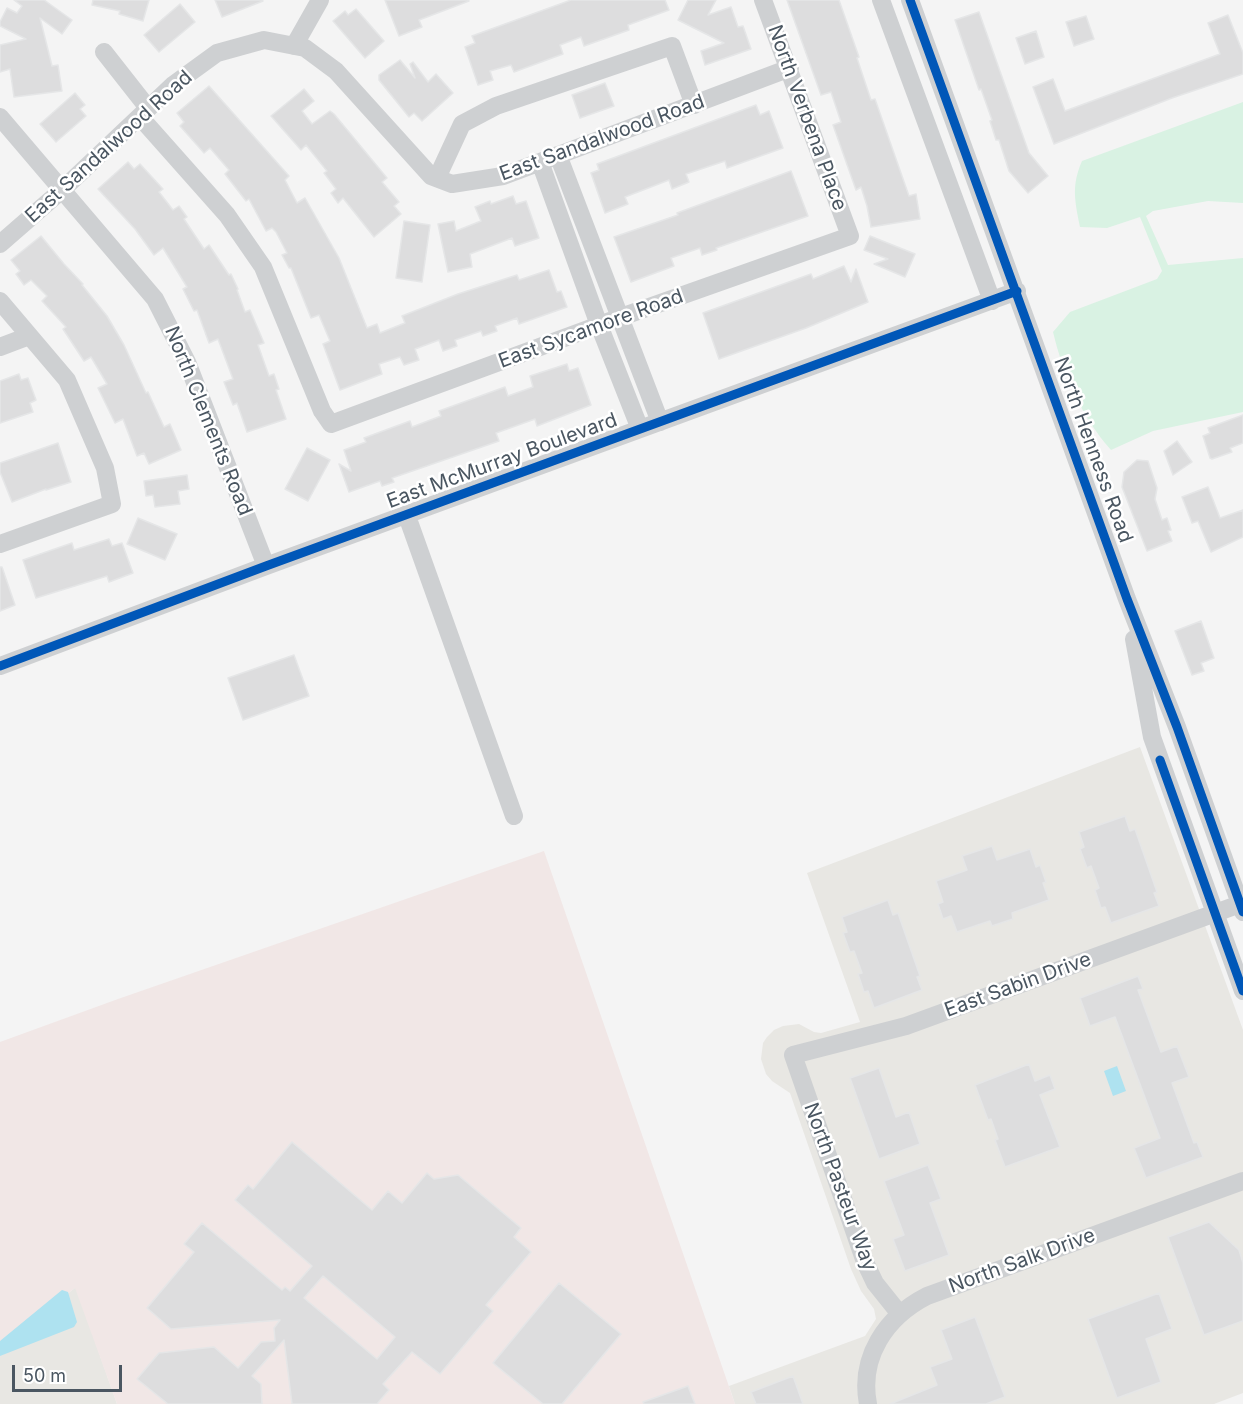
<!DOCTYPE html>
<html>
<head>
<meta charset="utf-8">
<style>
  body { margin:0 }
  #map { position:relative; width:1243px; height:1404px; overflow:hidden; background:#f4f4f4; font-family:Inter,sans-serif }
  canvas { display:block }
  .scale { position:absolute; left:12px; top:1365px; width:110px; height:27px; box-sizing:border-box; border:3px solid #4a5661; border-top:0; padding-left:8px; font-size:18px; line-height:21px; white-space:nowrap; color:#4a5661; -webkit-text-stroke:4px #fff; paint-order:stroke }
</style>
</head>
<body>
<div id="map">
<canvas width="1243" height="1404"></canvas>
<div class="scale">50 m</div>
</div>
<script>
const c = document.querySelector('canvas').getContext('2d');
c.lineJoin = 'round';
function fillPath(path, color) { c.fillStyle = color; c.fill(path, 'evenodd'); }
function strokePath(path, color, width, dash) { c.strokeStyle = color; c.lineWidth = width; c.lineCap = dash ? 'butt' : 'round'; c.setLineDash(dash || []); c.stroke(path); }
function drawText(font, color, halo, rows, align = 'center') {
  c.font = font + ' Inter,sans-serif'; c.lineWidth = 5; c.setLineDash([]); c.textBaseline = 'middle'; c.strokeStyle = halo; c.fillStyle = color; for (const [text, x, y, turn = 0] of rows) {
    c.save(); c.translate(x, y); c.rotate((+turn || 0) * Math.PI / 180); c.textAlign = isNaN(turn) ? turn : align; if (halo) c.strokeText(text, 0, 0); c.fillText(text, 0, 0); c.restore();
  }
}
const commercial = new Path2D(`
  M1140,747L1243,1030V1393L1214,1404H735L729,1386L865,1336L876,1319L874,1309L861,1291L851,1269L790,1093L772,1081L766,1074L761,1059L763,1043L767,1037L774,1030L783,1026L799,1024L814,1032L821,1033L860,1022L807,873Z
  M76,1287L117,1404H0V1347Z`);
const medical = new Path2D(`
  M544,851L735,1404H117L75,1288L0,1347V1042L118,999Z`);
const green = new Path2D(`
  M1243,102V203L1208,201L1153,211L1146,216L1168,265L1243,258V412L1153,431L1111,450C1081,416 1063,374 1053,332L1070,312L1157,279L1162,271L1140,217L1107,228L1080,227C1075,201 1071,186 1082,161Z`);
const water = new Path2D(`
  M1117,1066L1126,1091L1113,1096L1104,1071Z
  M62,1290L68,1292L77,1322L74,1327L0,1356V1341Z`);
const building = new Path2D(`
  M14,0H44L72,20L62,34L40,18L52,66L58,65L62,91L14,97L10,69L0,72V45L26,39L0,26V22L7,8L17,13L22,6Z
  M93,0H149L143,21L119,14L120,11L92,5Z
  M215,0H262L263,1L222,17Z
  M385,0H468L469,1L419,20L422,27L399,36Z
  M571,0H665L669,10L628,25L629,30L584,46L581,37L560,45L563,54L514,72L511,65L490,71L493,80L478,85L465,47L475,43L472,36Z
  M688,0H716L708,15L731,7L738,27L743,26L751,49L705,65L701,51L724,43L678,20Z
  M787,0H839L859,57L857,58L871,100L875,99L909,196L916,194L920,219L871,227L867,206L861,187L856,190L833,125L841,122L831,92L821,95Z
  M180,4L195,22L159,52L144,35Z
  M356,9L384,41L365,58L333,21L345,11L348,15Z
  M979,12L1029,153L1048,176L1028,193L1009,171L999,140H996L990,121L992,120L981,89L979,90L955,20Z
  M1228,15L1243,53V74L1172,98L1054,144L1033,87L1053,79L1065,111L1171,72L1220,54L1208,23Z
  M1086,16L1094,39L1074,46L1066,22Z
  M1036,31L1044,57L1025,64L1016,38Z
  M400,60L415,78L410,64L413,62L428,82L436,74L453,93L422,121L414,113L409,117L379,80V75Z
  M605,83L614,106L580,118L572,95Z
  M209,86L289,176L285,180L297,203L305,198L339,258L367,328L377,324L380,333L405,323L402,316L458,294L517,275L519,280L549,270L557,292L561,291L567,307L519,324L517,318L495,326L497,331L483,336L481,331L455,340L457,346L443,351L439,340L415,349L419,360L404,365L400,357L379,364L382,374L340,390L323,344L330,341L319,315L311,318L291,268H289L282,255L287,253L276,232L272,228L266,231L249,199L246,201L225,174L229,170L210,148L204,153L180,126L184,122L177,113Z
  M304,89L314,101L302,111L312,124L330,111L334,114L387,178L382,182L399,202L394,206L401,214L374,237L343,198L338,203L331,193L336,189L324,173L327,171L306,145L301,150L271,116Z
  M75,93L85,105L80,109L86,116L56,142L40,124Z
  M756,105L760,115L769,111L783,148L727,168L725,161L686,174L689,182L672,189L669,180L625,197L628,204L605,213L591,173L599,170L597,164Z
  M128,162L134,169L140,164L163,189L159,192L173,210L179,206L187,217L184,219L204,249L209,245L229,275L231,274L238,289L237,290L245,312L250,310L264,343L258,345L269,376L274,374L279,389L276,390L286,419L247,432L237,403L233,405L224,382L233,379L218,339L209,343L197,310L194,311L183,289L187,287L163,248L154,255L135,229L98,189Z
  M791,171L808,216L716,248L717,250L702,255L700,248L671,258L674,266L631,282L614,237L678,215L677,213Z
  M513,196L516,204L526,201L539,238L515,246L512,238L470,254L472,267L448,272L438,224L454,221L456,231L481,221L475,207L490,201L491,204Z
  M404,221L430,225L422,282L396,278Z
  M41,236L64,264L83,284L82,285L107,316L124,345L146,393L148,392L164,427L170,424L181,450L149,464L144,453L137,456L123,419L115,423L98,388L107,384L91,357L84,361L63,329L66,327L42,301L47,296L31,280L24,285L16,274L20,271L11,260Z
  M870,236L915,254L905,277L874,264L888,259L864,250Z
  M844,266L851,282L856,269L868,302L806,328L719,359L703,313L811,274L813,279Z
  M567,364L569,371L578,368L591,405L537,426L535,419L496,433L499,441L392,478L394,482L382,486L380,481L349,492L339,464L351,471L344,450L366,442L364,438L410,421L412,427L441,416L439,411L505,387L508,396L533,387L530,376Z
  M19,374L21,380L28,378L36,400L30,403L33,412L0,423V381Z
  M1243,415V443L1230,448L1232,452L1212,459L1210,458L1203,436L1210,433L1208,428Z
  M1177,441L1192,462L1173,475L1164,451Z
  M58,443L71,482L46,490V489L12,502L0,472V463Z
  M307,448L330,460L308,501L285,489Z
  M1137,460L1148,461L1157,488L1155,499L1162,520L1167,518L1171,530L1168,531L1172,541L1147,551L1122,487L1124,472Z
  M187,475L189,489L178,491L180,504L155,507L153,495L146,496L144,481Z
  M1208,487L1220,518L1243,510V537L1211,552L1198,521L1192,523L1182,497Z
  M138,518L177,534L165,560L127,544Z
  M109,539L112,546L122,543L133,573L109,582L107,576L36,598L23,560L72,543L74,550Z
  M0,567H2L15,605L0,611Z
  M1201,621L1214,658L1201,663L1204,671L1192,675L1175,631Z
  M294,655L309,696L243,720L228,678Z
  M1125,816L1130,831L1135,829L1157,892L1154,893L1159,906L1111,923L1105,907L1101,908L1095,890L1099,888L1091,866L1087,868L1080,849L1084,847L1079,832Z
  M992,846L997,860L1030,849L1036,867L1040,865L1046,882L1043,883L1049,900L1012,913L1013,919L992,926L990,921L957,932L951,916L943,919L938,904L943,902L936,881L967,870L962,856Z
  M888,900L893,915L898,913L920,976L917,977L922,990L874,1008L868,991L864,992L858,974L862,973L854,951L850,952L843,933L847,932L842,917Z
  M1138,976L1143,989L1138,990L1161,1052L1177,1046L1189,1077L1172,1083L1194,1143L1197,1142L1203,1157L1146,1178L1134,1148L1160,1138L1115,1017L1090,1026L1080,998Z
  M1029,1064L1035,1081L1050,1075L1055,1089L1040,1095L1060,1147L1005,1167L995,1140L998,1139L991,1119L988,1120L975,1085Z
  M879,1068L896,1117L909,1112L920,1144L879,1159L850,1078Z
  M292,1142L372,1210L388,1191L402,1203L427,1173L434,1179L458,1175L521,1228L514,1237L531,1252L486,1305L493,1311L440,1374L412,1352L383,1384L389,1390L377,1404H292L284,1340L252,1376L261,1384L262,1404H168L137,1379L159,1353L214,1347L238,1368L261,1342L275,1341L274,1328L280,1320L171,1329L147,1308L194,1252L184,1244L202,1223L282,1290L285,1287L290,1291L312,1266L235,1200L248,1185L253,1189ZM323,1276L395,1337L377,1359L304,1298Z
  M928,1165L941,1199L930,1203L949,1255L905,1271L893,1239L904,1235L884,1181Z
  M1209,1222L1239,1250L1243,1263V1321L1204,1335L1168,1237Z
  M559,1283L621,1334L562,1404H543L493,1363Z
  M1159,1293L1172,1329L1146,1339L1161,1382L1117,1398L1088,1319Z
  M975,1317L1005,1397L986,1404H890L937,1385L930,1367L952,1359L941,1330Z
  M793,1376L803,1404H756L751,1392Z
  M688,1386L695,1404H644L643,1402Z`);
const minor = new Path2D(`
  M881,0L992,301
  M910,0L1127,599L1177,727L1243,912
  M294,46L320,0
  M104,52L148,108
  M0,117L155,299L187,362L266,566
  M140,117L227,215L263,267L322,411L331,424L621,317L850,236L763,0
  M558,155L660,422
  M540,162L599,325L640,429
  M437,178L462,124L496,106L672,46L694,105
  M0,244L62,190L173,85L217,53L264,40L305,48L336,71L431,176L452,184L503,176L790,68
  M0,301L67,380L105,468L112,504L0,544
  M0,347L29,336
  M407,516L514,816
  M1134,639L1152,737L1243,991
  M0,666L266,566L1017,291
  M899,1313L875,1283L865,1262L793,1055L906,1026L1240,904
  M868,1404C859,1357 886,1317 927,1296L1243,1181`);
const cycleway = new Path2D(`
  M910,0L1127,599L1177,727L1243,912
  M0,666L266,566L1017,291
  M1160,760L1243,991`);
const streetNames = [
  ["North Verbena Place",807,118,70],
  ["East Sandalwood Road",602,138,-20],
  ["East Sandalwood Road",109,147,-42],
  ["East Sycamore Road",591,329,-20],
  ["North Clements Road",208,421,68],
  ["North Henness Road",1093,450,70],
  ["East McMurray Boulevard",502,461,-20],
  ["East Sabin Drive",1018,985,-20],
  ["North Pasteur Way",840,1187,70],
  ["North Salk Drive",1022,1261,-20]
];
fillPath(commercial, '#e8e7e3');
fillPath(medical, '#f1e7e6');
fillPath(green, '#d9f2e3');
fillPath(water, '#aee2f0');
fillPath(building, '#ddddde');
strokePath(building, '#e5e6e7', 1.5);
strokePath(minor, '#ced0d2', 18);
strokePath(cycleway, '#0057b8', 9);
drawText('20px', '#4a5661', '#fff', streetNames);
</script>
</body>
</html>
